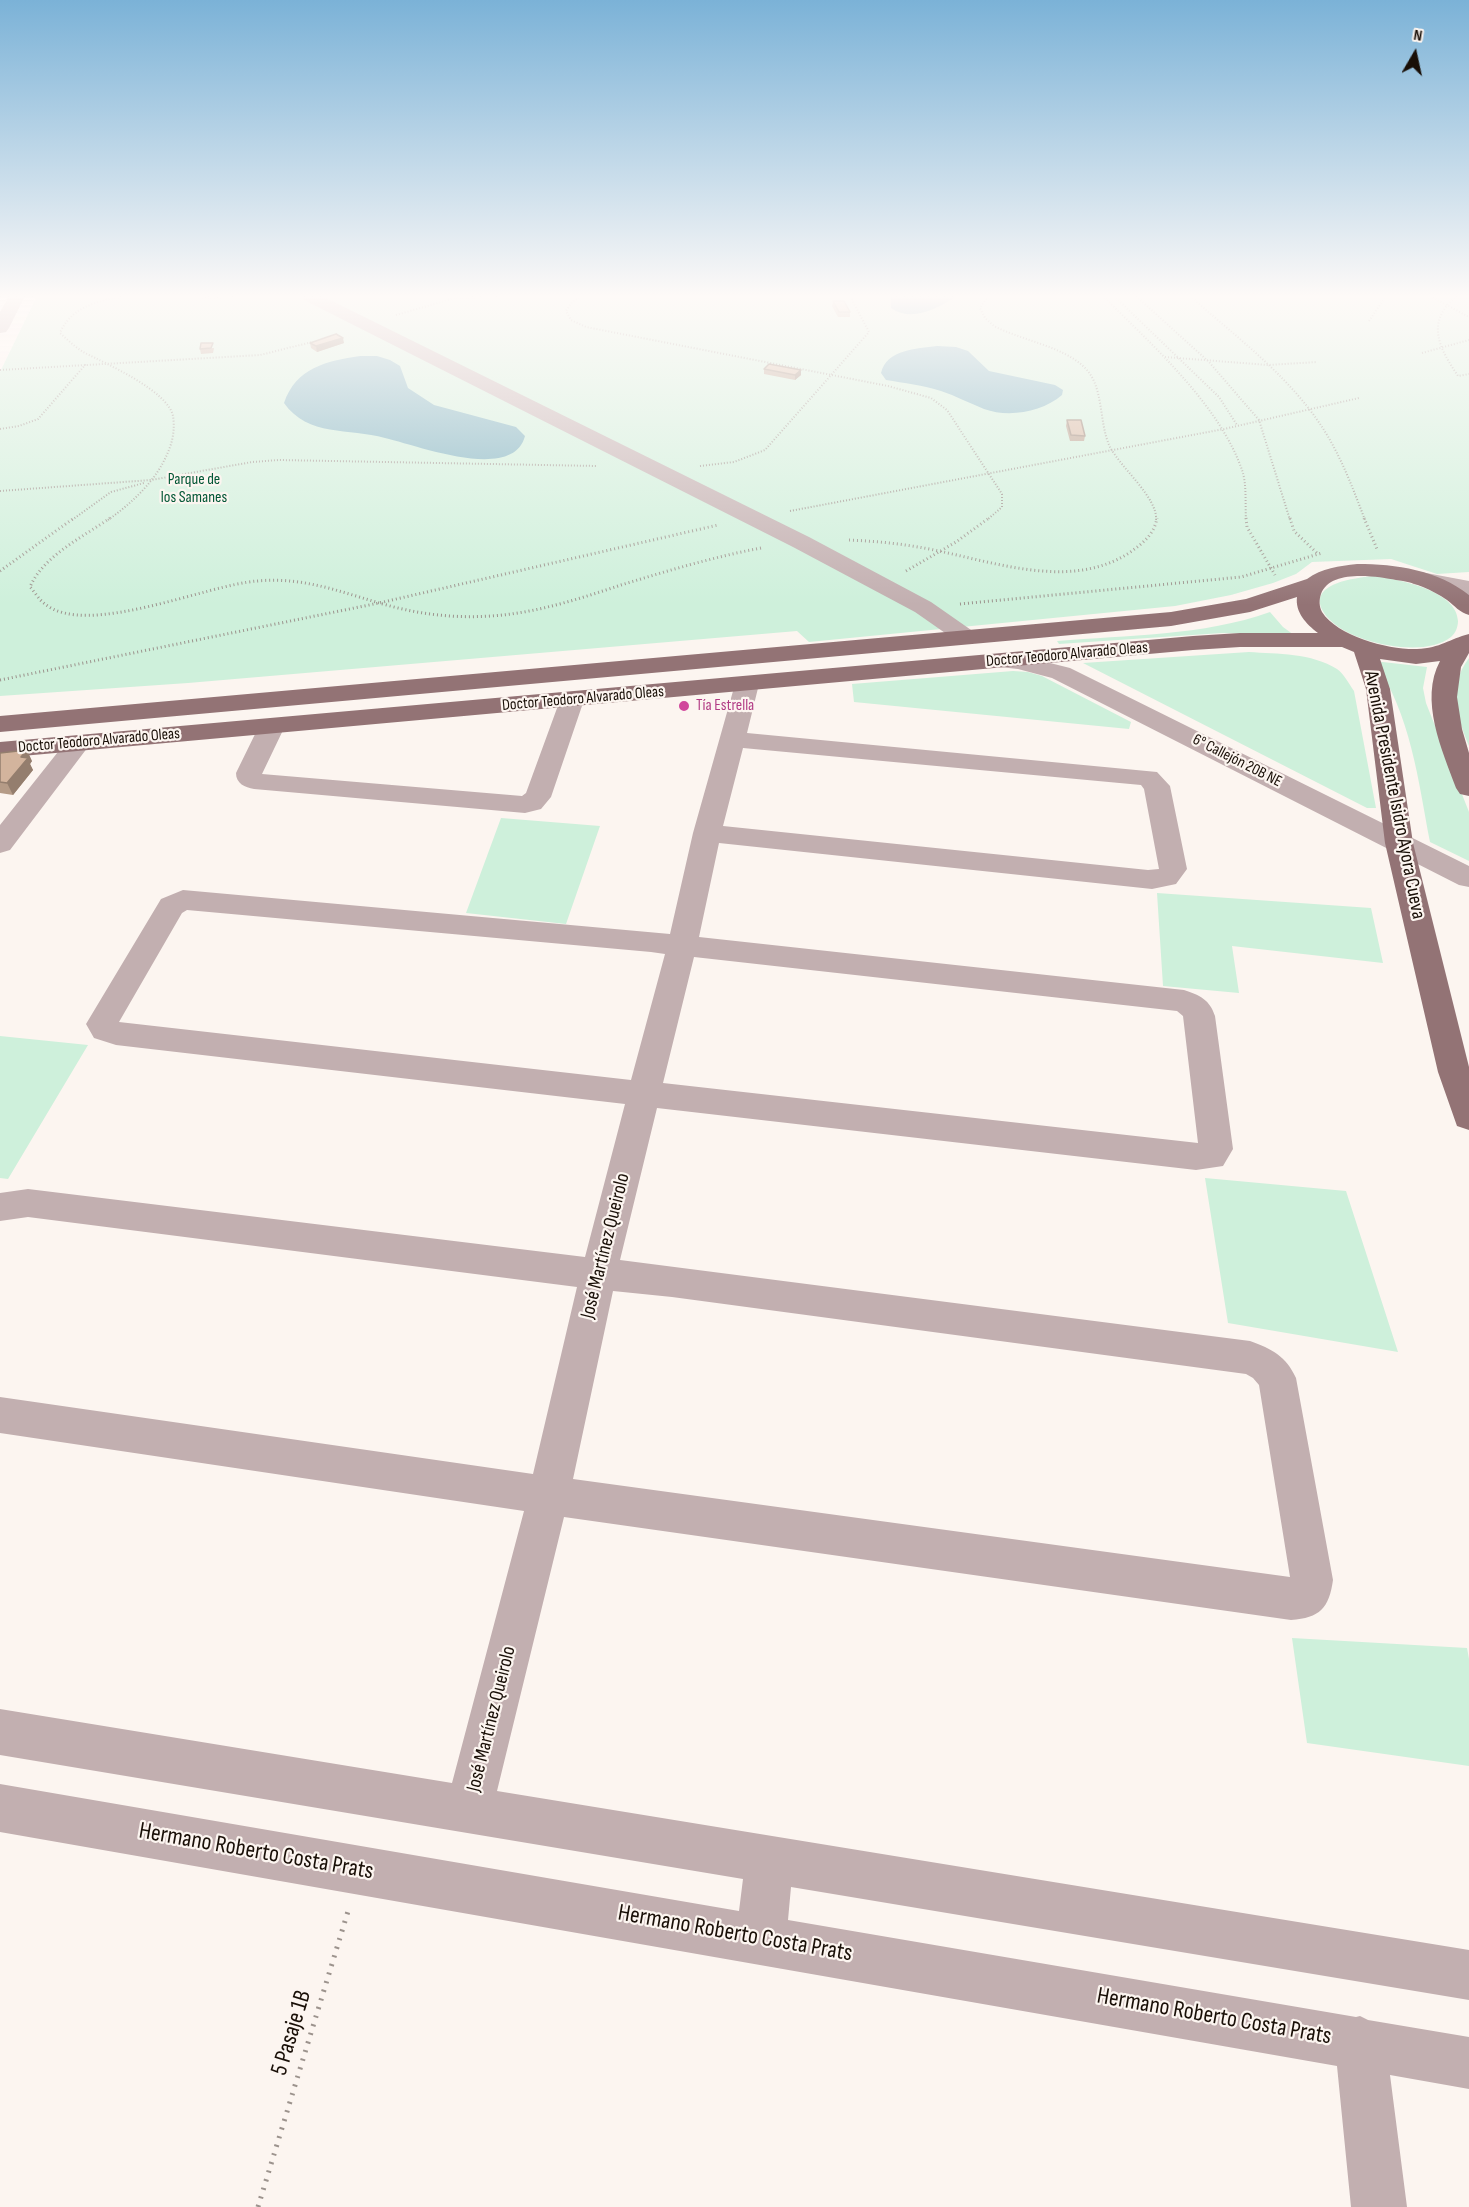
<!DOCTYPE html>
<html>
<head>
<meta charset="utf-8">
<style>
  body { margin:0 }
  #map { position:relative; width:1469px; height:2207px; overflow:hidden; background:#fcf5f0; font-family:"Sofia Sans Condensed",sans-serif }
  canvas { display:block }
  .north { position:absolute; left:1385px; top:24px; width:60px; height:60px; -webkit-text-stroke:4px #fcf5f0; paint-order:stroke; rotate:9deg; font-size:16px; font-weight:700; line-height:24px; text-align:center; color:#190f07 }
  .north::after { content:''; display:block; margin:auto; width:21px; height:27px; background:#190f07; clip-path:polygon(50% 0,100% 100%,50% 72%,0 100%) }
</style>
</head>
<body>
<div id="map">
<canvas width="1469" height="2207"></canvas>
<div class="north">N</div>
</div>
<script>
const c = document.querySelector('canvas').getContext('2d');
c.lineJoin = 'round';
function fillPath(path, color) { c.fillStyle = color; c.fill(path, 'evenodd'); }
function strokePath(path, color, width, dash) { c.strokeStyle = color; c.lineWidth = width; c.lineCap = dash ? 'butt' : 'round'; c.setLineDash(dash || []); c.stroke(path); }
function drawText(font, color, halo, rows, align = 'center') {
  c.font = font + ' "Sofia Sans Condensed",sans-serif'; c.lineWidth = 4.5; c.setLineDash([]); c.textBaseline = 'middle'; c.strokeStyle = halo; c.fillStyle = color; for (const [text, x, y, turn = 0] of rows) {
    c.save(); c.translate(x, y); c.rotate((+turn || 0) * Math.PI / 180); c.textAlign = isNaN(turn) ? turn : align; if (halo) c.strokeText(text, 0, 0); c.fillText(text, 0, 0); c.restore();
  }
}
const green = new Path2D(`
  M37,296H1469V572L1437,574L1391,559L1312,562L1296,574L1273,583L1231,595L1175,606L809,642L797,631L188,683L0,696V372Z
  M1374,576C1397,579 1457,590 1458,621C1458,626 1456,633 1451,637C1424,659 1352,643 1330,620C1298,586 1350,578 1374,576Z
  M1270,612L1283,627L1294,635L1222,633L1059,644L1057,641C1127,635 1203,636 1270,612Z
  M1249,652C1277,654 1312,653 1337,669C1344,674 1349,684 1354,691L1376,808H1367L1083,663Z
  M1469,658V746C1456,714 1447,688 1469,658Z
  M1374,661L1427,667L1423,688L1426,703L1469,812V861L1430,842C1418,779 1411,715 1374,661Z
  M1013,671L1028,672L1042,676L1131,722L1129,729L854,702L852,684Z
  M501,818L600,826L566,924L466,913Z
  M1157,893L1371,908L1383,963L1232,946L1239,993L1163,986Z
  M0,1036L88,1045L8,1179L0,1178Z
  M1205,1178L1346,1191L1398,1352L1228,1323Z
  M1292,1638L1467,1648L1469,1659V1766L1307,1743Z`);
const water = new Path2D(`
  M891,296H957C938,308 912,323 891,308Z
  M937,346L956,347L968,351L989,371L1055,385L1063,390L1062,395C1042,412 1009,418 984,409C969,403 956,396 941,391C923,385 904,383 886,380L881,373C887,349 916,349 937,346Z
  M360,356H377L390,360L400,366L408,388L434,405L516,427L525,436C513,483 416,445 385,438C349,428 308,437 284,403C296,368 326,361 360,356Z`);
const pathFar2 = new Path2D(`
  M187,296L215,298L234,296
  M582,296L572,302L566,311L571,320L586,327L888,386L931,398L947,410L1002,494V507L987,520
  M988,296L980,308L985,318L994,326C1021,340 1061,346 1083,366C1105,385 1098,422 1110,447C1121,468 1158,498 1156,520
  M1103,296C1151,344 1219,404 1242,470C1247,484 1245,504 1246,520
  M1114,296L1219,397L1237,425
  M1136,296L1209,362L1259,420L1290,520
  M1190,296C1234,335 1284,372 1318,421C1339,451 1352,486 1365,520
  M1430,296L1469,317
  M1457,296C1424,322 1440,349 1458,376L1469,374
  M396,315L455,298L503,296
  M1369,321L1386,296
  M322,339L338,334
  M1422,353L1469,340
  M1165,357L1268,365L1317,362
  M0,370L260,355L312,342
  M0,429L19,426L38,419L86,364
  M700,466L734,462L765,450L869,332L850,296
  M0,491L151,480L252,462L279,460L597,466
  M790,511L1224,429L1359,398
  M72,520L111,492L144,483
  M108,520C132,503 157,480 168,452C173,441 175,428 173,416C168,391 107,364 85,353C76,348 68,340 60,333C71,306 102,299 129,296`);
const pathFar1 = new Path2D(`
  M110,518C83,537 43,556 30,587C35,592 39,600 45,604C87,638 206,585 257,581C309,576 349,596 398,608C435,617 474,619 511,614C548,609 585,597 621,585C667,571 713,557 761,548
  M1246,518L1247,527L1275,575
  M1290,518L1294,531L1318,554
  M1364,518L1377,549
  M849,540C872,541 895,543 918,547C985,558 1066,593 1129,553C1142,544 1154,535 1157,518
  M0,571L74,518
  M906,571L956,542L989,518
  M960,604L1241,577L1322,553
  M0,680L379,603L718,525`);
const path = new Path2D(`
  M258,2207L349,1908`);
const minor = new Path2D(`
  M9,296H25L9,328L6,332L0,333V312Z
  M302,296H322L809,537L931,602L974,632L978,637L974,642L966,644L958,642L915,612L793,547L304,300Z
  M1421,572L1469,581V595L1413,584L1410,579L1413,574Z
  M999,654L1018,655L1070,668L1469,866V887L1459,885L1052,678L1018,669L990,666L987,661L990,656Z
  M747,677L756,679L759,684L747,733L1157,772L1170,786L1187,869L1176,884L1152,889L719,843L699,937L1184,990C1200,995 1210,1000 1215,1016L1233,1149L1223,1166L1196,1170L657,1108L620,1260L1250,1341C1272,1349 1286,1356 1296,1378L1333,1580C1329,1608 1320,1618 1291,1620L564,1517L497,1791L1469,1950V2000L791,1887L788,1920L1356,2017L1360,2016L1368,2020L1469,2037V2089L1390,2075L1407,2207H1351L1337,2066L0,1832V1784L739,1911L743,1879L0,1755V1709L452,1783L524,1511L0,1433V1397L533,1474L577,1287L28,1217L0,1221V1193L28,1189L585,1257L625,1104L116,1045L94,1038L86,1024L161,899L183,890L670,934L693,833L735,684L738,679ZM743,748L1141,785L1144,789L1159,869L1148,870L723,826ZM187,910L651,952L665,954L631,1080L119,1022L182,913ZM694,957L1177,1011L1183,1016L1198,1143L663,1083ZM613,1291L672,1297L1246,1374L1253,1378L1259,1385L1290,1577L573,1479Z
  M572,693L581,695L584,700L551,797L541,809L525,813L254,789C245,787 236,784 236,773L259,726L263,721L272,718L281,721L285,726L262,774L522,796L526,793L560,700L563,695Z
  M78,735L87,738L91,743L10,850L0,853V825L69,738Z`);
const major = new Path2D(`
  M1357,564C1397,564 1437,570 1469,595V615C1459,612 1455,606 1447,600C1432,590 1415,582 1396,580C1376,576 1330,569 1321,594C1319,600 1319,606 1322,612C1338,637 1390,650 1417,649C1441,648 1449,639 1469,634V653L1461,667L1457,697L1462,729L1469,753V796L1460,794L1456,788C1442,750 1419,700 1440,661L1416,664L1380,659L1390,689L1413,843L1469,1067V1130L1457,1126L1438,1072L1385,843L1366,689L1354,652L1342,647H1240L1193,650L0,758V742L1193,636L1240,633H1318C1306,624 1295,612 1297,597L1250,612L1171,626L0,732V716L1171,612L1246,599L1307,579C1322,568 1339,566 1357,564Z`);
const wall = new Path2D(`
  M833,301L850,312V317H838L832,306Z
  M310,343H344L317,352L311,348Z
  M214,348L213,353L201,354L200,349Z
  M764,369L801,375L795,380L764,374Z
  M1067,420L1085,436L1084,441H1070L1066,426Z
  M0,753L32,761L30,764L33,770L13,795L0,793Z`);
const shadedWall = new Path2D(`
  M343,338L344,343L317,352L316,346Z
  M801,370V375L795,380V375Z
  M27,750L32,761L30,764L33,770L13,795L7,783L21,757Z`);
const building = new Path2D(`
  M833,301H844L850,312H839Z
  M336,334L343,338L316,346L310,343Z
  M201,343H213L211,348L200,349Z
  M769,364L801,370L795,375L764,369Z
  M1067,420H1081L1085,436L1071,435Z
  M27,750L21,757L28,758L7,783L0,782V753Z`);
const markers = [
  [684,706,6,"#d1479c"]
];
const farParknames = [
  ["Parque de",194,480],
  ["los Samanes",194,498]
];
const farStreetnames = [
  ["Doctor Teodoro Alvarado Oleas",1067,655,-5],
  ["Doctor Teodoro Alvarado Oleas",583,699,-5],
  ["Doctor Teodoro Alvarado Oleas",99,741,-5],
  ["6° Callejón 20B NE",1237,761,27]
];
const farHotelnames = [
  ["Tía Estrella",696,706]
];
const streetNames = [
  ["Avenida Presidente Isidro Ayora Cueva",1394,795,79],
  ["José Martínez Queirolo",606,1246,-76],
  ["José Martínez Queirolo",492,1719,-76]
];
const nearStreetnames = [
  ["Hermano Roberto Costa Prats",256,1852,10],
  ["Hermano Roberto Costa Prats",735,1934,10],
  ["Hermano Roberto Costa Prats",1214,2017,10],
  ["5 Pasaje 1B",292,2033,-73]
];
fillPath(green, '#cef0db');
fillPath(water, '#77afbe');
strokePath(pathFar2, '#9c938d', 2, [1, 2]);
strokePath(pathFar1, '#9c938d', 3, [1, 3]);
strokePath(path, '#9c938d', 5, [2, 7]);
fillPath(minor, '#c2afb0');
fillPath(major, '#937375');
fillPath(wall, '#b59b87');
fillPath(shadedWall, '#947e6e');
fillPath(building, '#d3b49d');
strokePath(building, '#947e6e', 1.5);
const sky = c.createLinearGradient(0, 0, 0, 605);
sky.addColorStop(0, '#7bb2d7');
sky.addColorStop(0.49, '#fefaf8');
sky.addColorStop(1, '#fefaf800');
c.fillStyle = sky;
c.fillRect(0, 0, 1469, 605);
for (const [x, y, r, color] of markers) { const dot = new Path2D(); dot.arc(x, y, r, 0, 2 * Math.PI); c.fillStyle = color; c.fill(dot); strokePath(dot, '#fcf5f0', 2); }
drawText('16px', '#015634', '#fcf5f0', farParknames);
drawText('16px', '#190f07', '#fcf5f0', farStreetnames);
drawText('16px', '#b23c85', '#fcf5f0', farHotelnames, 'left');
drawText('20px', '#190f07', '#fcf5f0', streetNames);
drawText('24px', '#190f07', '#fcf5f0', nearStreetnames);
</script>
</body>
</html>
